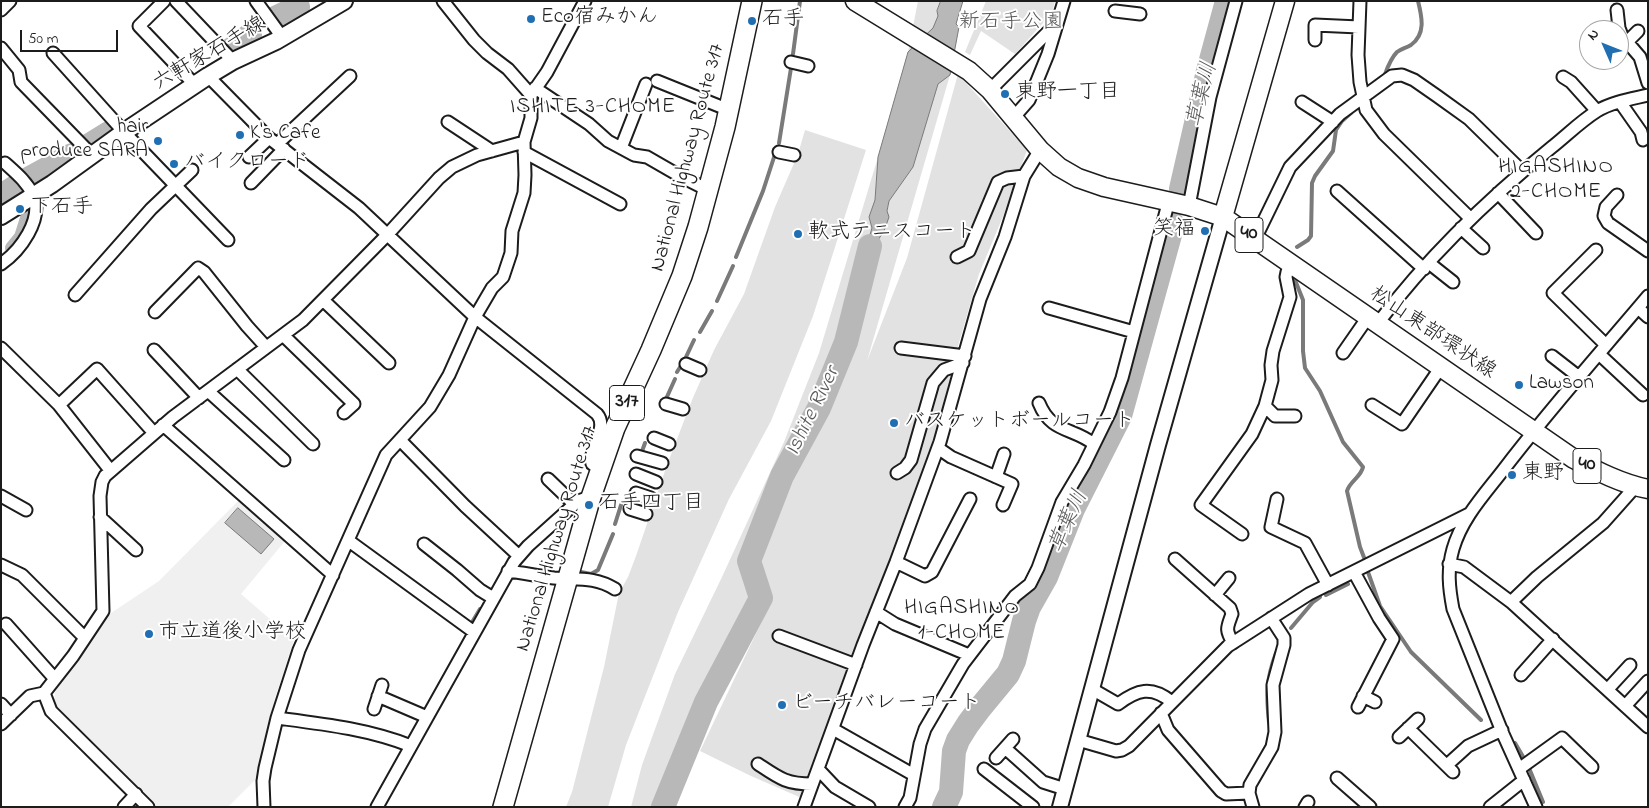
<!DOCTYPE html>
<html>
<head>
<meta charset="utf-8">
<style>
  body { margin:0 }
  #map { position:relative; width:1649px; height:808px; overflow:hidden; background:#fff; font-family:"Indie Flower",sans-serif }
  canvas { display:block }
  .frame { position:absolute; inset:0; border:2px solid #1c1c1c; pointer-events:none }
  .north { position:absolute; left:1579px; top:20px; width:50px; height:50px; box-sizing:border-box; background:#fff; border:1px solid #a4a4a4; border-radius:50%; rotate:314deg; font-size:14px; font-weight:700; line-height:20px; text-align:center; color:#1c1c1c }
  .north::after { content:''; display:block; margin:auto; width:18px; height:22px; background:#1f6fb2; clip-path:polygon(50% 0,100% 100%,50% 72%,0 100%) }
  .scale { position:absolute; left:20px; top:30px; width:98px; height:22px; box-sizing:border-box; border:2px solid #1c1c1c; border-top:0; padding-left:6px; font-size:15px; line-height:18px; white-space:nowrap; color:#1c1c1c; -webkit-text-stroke:4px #fff; paint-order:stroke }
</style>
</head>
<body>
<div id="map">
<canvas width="1649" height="808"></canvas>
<div class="frame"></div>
<div class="north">N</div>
<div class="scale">50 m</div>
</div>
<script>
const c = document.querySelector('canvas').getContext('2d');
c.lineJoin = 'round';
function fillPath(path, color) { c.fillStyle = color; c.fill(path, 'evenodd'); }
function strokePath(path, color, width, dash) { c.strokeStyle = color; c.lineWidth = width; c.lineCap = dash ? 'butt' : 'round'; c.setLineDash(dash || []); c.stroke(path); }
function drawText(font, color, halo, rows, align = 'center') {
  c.font = font + ' "Indie Flower","Klee One",sans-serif'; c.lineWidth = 4; c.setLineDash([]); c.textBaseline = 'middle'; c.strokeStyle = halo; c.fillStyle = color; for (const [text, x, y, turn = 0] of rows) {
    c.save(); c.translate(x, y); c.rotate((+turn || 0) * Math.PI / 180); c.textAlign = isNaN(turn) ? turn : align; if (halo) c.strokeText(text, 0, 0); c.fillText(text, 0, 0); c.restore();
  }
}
const built = new Path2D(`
  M238,501L285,541L241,594L294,640L274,701L255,780L228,807H156L54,703L55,692L111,613L159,581Z`);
const green = new Path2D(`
  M918,1H941C939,8 939,11 938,17C936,31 918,43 908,52Z
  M986,1H1055L1052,13L1015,54L981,31L970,55L965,52Z
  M958,74L1027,150L1004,214L979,274L958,346L950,392L937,440L894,556L859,636L804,799L751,776L700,751L770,604L712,708L676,807H631L642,765L675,674L722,577L784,442L819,353L878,157L875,200L869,217L872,228L861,265L863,275L876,243L884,231L889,201L913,167L938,84L950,75L867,361L907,258Z
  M805,130L866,150L813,316L771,421L729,499L678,612L626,745L608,807H566L572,792L604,667L619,593L628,577L636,556L667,465L692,400L714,350L744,294L775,207L798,154Z`);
const water = new Path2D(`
  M941,1H963L956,24L959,27L950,75L938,84L913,167L889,201L887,211L889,217L884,231L876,243L863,276L861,265L872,228L869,217L875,200L878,157L908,52L933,28L938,16L937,11Z
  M238,508L274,539L261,554L225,523Z`);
const stream = new Path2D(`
  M793,54L800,1
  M1384,77C1387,69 1390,59 1397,52C1401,49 1406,48 1411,45C1426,34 1422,17 1418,1
  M779,143L791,68
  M1297,247L1308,240L1311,236L1312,183L1315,176L1333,151L1336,130L1342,121L1351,113
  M736,257L763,191L776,151
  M1295,280L1303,300V351L1305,368L1320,391L1343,442L1363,467C1361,477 1350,481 1347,491L1360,547L1365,560
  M717,301L733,266
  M700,332L712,311
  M686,357L694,340
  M677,372L682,364
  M666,399L675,379
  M641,454L645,443
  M615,524L621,505
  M581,572L591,574L598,570L613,534
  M1368,572L1380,606L1411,652L1481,720
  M1326,595L1348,584
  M471,624L480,609
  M1291,628L1313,602L1320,597
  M1269,722C1266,694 1266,680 1276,653
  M1515,743L1525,760
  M1529,768L1543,802`);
const canal = new Path2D(`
  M43,172L44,169
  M12,248L21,237L27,218`);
const river = new Path2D(`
  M275,18L298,7
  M229,51L250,35
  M88,146L109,133
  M28,179L72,155
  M1181,189L1208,71L1227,1
  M1,196L20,184
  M663,807L706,702L761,598L749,561L782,476L819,408L846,342L870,246
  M944,807L951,792L954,751L958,740L968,724L980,708L1008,674L1014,661L1024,621L1029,607L1046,577L1073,509L1120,416L1173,224`);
const minor = new Path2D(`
  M164,1L139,26L195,85
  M176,1L233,61
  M256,1L282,37
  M443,1L474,40L487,53L508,69L531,95
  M1360,1L1358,55L1360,82L1366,110L1384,134L1470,218
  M1,10L10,1
  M1617,10L1619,28L1622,36L1640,57L1648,83
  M1115,11L1140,14
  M1315,40V25L1359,27
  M1627,42L1638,31
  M1,48L19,70L21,82L93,156
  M53,53L124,132L228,240
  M791,62L808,66
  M208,76L269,138L359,208L475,317L597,414C609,428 588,448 592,464L601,468
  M1563,77L1571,82L1597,111
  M657,81L729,110
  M535,88L589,124L608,141L634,155L647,157L680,176L708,190
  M990,90L1056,24
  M1302,102L1333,122
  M1620,102L1641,132L1643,140
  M1014,117L1029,100L1035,86L1048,54L1064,1
  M448,122L492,151
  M277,144L350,76
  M621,148L646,84
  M524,152L620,204
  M779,152L794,155
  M249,157L269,138
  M251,183L284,149
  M1337,191L1424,269
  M1498,193L1536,233
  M1617,195L1606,207L1604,216L1608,223L1648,251
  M1189,206L1210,97L1236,1
  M1461,228L1483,248
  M1255,239L1290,167L1340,114L1392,76L1402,75L1414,80L1437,96L1469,119L1522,171
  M1596,250L1553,293L1606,345
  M957,257L969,251L998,182L1007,178L1024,176
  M1429,263L1453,282
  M1,264C20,251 44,219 33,195C27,182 16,173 5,163
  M75,295L151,209L192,170
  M323,300L389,363
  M1049,308L1134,332
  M1638,308L1648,317
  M155,312L198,268L204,272L247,326L266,347
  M1378,323C1428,257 1488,199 1552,147C1567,135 1581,121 1597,111C1612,102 1631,99 1648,95
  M283,335L354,404L344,413
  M1,348L59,405L110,470
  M901,348L965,356
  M154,350L199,398
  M1343,353L1368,317
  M1599,354L1643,395
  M1552,356L1579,377
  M686,364L700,370
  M237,369L313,444
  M208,391L284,460
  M1039,403C1051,433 1072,427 1094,444
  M666,404L683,409
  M59,405L97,369L154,433
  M1372,405L1402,424L1441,367
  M1265,406L1275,416H1295
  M163,425L333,575
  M654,438L669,444
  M400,440L465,506L519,556
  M938,448L951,457L1012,484L1003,505
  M637,456L662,463
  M897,473L905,468L911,460L933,383L944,370L963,363
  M636,474L656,482
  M996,477L1004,454
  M548,479L574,504
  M1635,487L1603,523L1537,577L1511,602L1648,727
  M636,493L651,498
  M1,496L26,510
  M1277,499L1271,527L1305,543L1328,585
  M630,509L646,514
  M100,517L136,550
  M1242,534L1201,505L1252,434L1265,406L1272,380L1271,365L1273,351L1290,297L1286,277L1287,272L1291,264
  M349,541L474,632
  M424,544L457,570L480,590L493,598
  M1175,559L1230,608L1232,614C1227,628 1225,629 1233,643
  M896,562L925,576L932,572L970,499
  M1449,564L1464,567L1511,602
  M1,565L22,575L85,638
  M508,571C523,573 539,576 554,578C576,580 594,576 615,589
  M1354,572L1379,618L1393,639L1358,707
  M1215,595L1229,578
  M876,612L895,624L969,655
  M6,624L55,679
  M779,636L856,665
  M1521,675L1553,639
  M1092,689L1118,704C1137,690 1151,685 1172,702
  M1608,689L1630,665
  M44,693L51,711L148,807
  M378,696L427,717
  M1363,696L1375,702
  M1,704L11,715
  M1626,705L1648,681
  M374,709L382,685
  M1161,713L1168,730L1221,791L1226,794L1249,793
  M277,718C323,724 368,729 411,746
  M1,724L30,696L44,693L73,656L103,611L100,496L102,482L105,476L173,417L303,320L388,234L439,178L452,167L477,155L524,142
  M1408,728L1453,772
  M833,729L914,775
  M1399,737L1418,719
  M1078,740L1116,751L1122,750L1129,746L1228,646L1309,594L1469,514
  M1005,748L1043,782L1065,789
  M996,758L1013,739
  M758,764C779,778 786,784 812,784
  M1447,765L1468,746L1502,730
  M818,769L835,787L869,807
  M984,769L1033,807
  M1519,769L1562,738L1592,767
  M1337,778L1370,807
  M124,807L136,794
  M264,807L263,781L265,768L277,718L299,650L386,455L430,407L449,375L475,317L492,288L503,277L511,253L512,231L524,193L525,175L524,142L531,118V95L547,72L585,1
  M377,807L514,562L528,546L578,501L584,499L590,500
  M804,807L863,645L896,562L940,442L980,299L1005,237L1024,176L1040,150
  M905,807L910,798L920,744L925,729L963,664L1015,596L1030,584L1038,568L1062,502L1084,465L1110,412L1122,378L1169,200
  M1253,807L1249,793L1250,785L1272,747L1275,732L1273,685L1284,645V638L1271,618
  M1305,807L1308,802
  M1490,807L1524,780
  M1536,807L1503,734L1453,609C1449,588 1447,570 1453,549C1462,518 1484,495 1504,469C1549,410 1599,354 1648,296`);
const tertiary = new Path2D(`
  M1060,807L1158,445L1223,217`);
const secondary = new Path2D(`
  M1,216L52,184L124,132L208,76L233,61L276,41L344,1`);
const primary = new Path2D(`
  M855,1L969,71L990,90L1040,150L1059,167L1078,178L1104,187L1189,206L1223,217L1574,459C1597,471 1622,484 1648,489
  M1223,217L1285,1`);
const trunk = new Path2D(`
  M503,807L590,500L615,428L651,350L682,276L698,227L725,127L752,1`);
const markers = [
  [531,19,5,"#1f6fb2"],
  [752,21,5,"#1f6fb2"],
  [1005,94,5,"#1f6fb2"],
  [240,135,5,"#1f6fb2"],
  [158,141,5,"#1f6fb2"],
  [174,164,5,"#1f6fb2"],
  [20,209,5,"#1f6fb2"],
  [1205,231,5,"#1f6fb2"],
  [798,234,5,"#1f6fb2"],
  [1519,385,5,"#1f6fb2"],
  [894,423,5,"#1f6fb2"],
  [1512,475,5,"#1f6fb2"],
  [589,505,5,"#1f6fb2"],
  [149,634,5,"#1f6fb2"],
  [782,705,5,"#1f6fb2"]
];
const shields = [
  [1249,235,28],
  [627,403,35],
  [1587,466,28]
];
const shieldNames = [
  ["40",1249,235],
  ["317",627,403],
  ["40",1587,466]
];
const poiNames = [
  ["Eco宿みかん",541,19],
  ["石手",762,21],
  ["東野一丁目",1015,94],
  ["hair",148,129,"right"],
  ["produce SARA",148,153,"right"],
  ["K's Cafe",250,135],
  ["バイクロード",184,164],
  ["下石手",30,209],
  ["笑福",1195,231,"right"],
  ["軟式テニスコート",808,234],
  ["Lawson",1529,385],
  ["バスケットボールコート",904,423],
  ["東野",1522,475],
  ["石手四丁目",599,505],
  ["市立道後小学校",159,634],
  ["ビーチバレーコート",792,705]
];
const parkNames = [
  ["新石手公園",1011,24]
];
const streetNames = [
  ["六軒家石手線",210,55,-30],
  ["National Highway Route 317",689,158,-75],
  ["松山東部環状線",1432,334,34],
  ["National Highway Route 317",558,539,-73]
];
const waterNames = [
  ["草葉川",1204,95,-76],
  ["Ishite River",814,412,-64],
  ["草葉川",1070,522,-66]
];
const neighbourhoodNames = [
  ["ISHITE 3-CHOME",593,108],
  ["HIGASHINO",1556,168],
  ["2-CHOME",1556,193],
  ["HIGASHINO",962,609],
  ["1-CHOME",962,634]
];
fillPath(built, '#f0f0f0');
fillPath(green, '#e2e2e2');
fillPath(water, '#b8b8b8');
strokePath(water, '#7a7a7a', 1);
strokePath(stream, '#7a7a7a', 4);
strokePath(canal, '#b8b8b8', 14);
strokePath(river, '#b8b8b8', 24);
strokePath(minor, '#1c1c1c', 15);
strokePath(tertiary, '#1c1c1c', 18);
strokePath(secondary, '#1c1c1c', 20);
strokePath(primary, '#1c1c1c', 21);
strokePath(trunk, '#1c1c1c', 22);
strokePath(minor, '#fff', 11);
strokePath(tertiary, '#fff', 14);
strokePath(secondary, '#fff', 16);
strokePath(primary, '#fff', 18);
strokePath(trunk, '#fff', 19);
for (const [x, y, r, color] of markers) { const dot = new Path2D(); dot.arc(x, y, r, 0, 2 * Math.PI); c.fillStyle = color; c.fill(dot); strokePath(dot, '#fff', 2); }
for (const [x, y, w] of shields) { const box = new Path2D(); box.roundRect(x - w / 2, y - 17.5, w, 35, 4); c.fillStyle = '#fff'; c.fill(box); strokePath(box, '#1c1c1c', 1); }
drawText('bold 20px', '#1c1c1c', null, shieldNames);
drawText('21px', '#1c1c1c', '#fff', poiNames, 'left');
drawText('21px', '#575757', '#fff', parkNames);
drawText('21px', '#1c1c1c', '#fff', streetNames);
drawText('italic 22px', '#5a5a5a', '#fff', waterNames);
c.letterSpacing = '1px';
drawText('22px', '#1c1c1c', '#fff', neighbourhoodNames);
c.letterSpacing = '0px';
</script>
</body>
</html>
